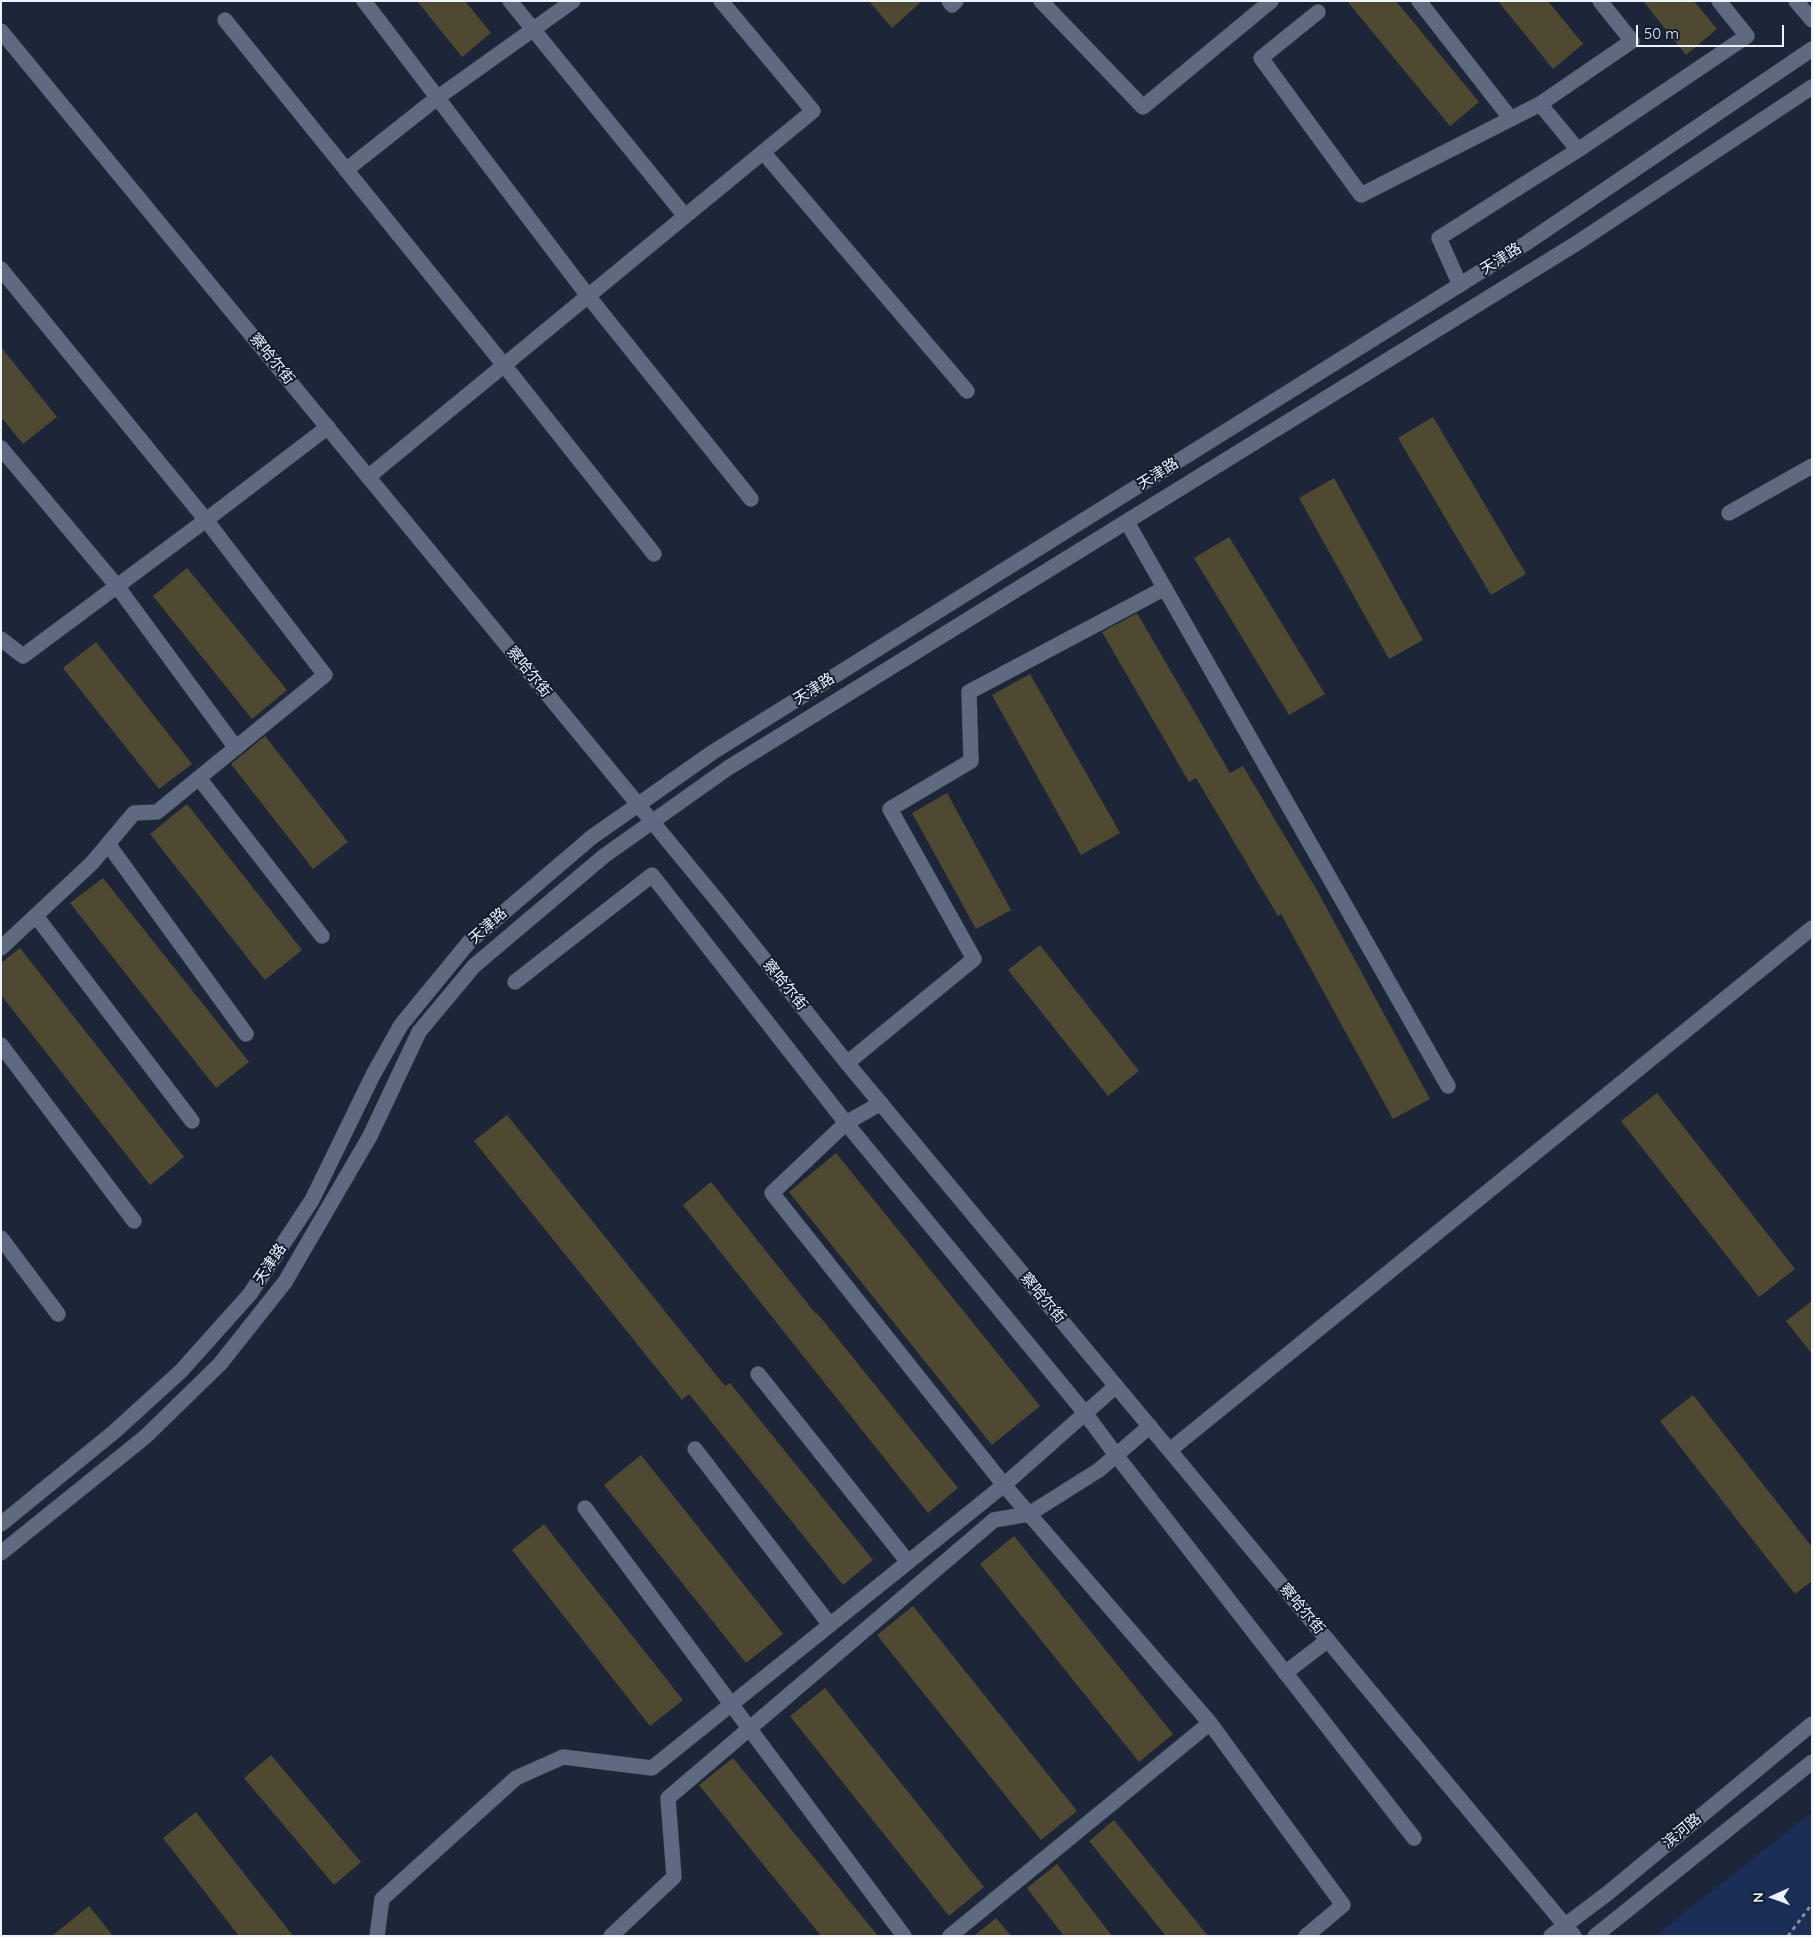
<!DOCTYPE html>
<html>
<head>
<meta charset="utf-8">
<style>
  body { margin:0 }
  #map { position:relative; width:1813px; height:1937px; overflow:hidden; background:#1c2638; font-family:Quicksand,sans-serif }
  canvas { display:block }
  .frame { position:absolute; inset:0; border:2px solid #edf3fd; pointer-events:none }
  .north { position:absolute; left:1748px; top:1872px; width:50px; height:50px; -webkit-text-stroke:4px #131c2e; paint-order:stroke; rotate:268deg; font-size:14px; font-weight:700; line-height:20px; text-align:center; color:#edf3fd }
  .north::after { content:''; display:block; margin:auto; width:18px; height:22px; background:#edf3fd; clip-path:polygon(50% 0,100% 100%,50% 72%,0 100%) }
  .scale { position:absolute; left:1636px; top:25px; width:148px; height:22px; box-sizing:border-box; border:2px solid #edf3fd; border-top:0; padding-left:6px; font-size:15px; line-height:18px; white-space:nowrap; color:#edf3fd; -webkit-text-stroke:4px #131c2e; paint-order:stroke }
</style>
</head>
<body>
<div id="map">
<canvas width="1813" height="1937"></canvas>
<div class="frame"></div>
<div class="north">N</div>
<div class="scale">50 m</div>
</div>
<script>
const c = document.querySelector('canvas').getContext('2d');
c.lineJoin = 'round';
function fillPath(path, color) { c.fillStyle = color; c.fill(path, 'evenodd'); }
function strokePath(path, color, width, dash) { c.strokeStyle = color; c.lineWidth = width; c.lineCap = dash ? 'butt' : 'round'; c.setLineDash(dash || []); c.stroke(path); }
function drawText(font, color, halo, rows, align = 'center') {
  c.font = font + ' Quicksand,"Noto Sans SC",sans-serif'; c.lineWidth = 4; c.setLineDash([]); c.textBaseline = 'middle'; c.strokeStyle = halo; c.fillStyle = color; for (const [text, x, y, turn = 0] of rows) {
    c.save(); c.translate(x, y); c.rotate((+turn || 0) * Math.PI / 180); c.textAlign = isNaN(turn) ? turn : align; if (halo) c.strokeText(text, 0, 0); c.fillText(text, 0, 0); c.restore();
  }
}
const green = new Path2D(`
  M1812,1812V1936H1655Z`);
const building = new Path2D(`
  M417,1H465L491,33L462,57Z
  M869,1H922L892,28Z
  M1347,1H1396L1479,102L1450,126Z
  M1498,1H1548L1583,44L1553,69Z
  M1643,1H1694L1717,29L1686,55Z
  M1,347L57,417L23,444L1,417Z
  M1433,417L1526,574L1491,595L1398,438Z
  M1334,478L1423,640L1389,659L1299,498Z
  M1229,537L1325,694L1289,715L1194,558Z
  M187,568L287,690L252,719L153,596Z
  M1137,613L1230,773L1243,766L1318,892L1430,1099L1393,1119L1281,914L1278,916L1196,778L1189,782L1102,632Z
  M96,642L192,764L159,789L63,668Z
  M1030,674L1120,833L1081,855L992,695Z
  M265,736L348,842L313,869L231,764Z
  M947,793L1011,910L976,929L912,813Z
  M187,804L302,950L265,980L150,834Z
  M103,878L249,1062L216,1088L70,903Z
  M1040,945L1139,1071L1108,1096L1008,970Z
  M20,948L184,1157L150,1185L1,995V963Z
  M1657,1093L1795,1269L1759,1297L1621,1121Z
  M507,1115L725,1386L730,1383L873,1560L843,1585L689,1394L682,1400L474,1141Z
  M836,1153L1040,1406L992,1445L789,1192Z
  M711,1182L816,1314L817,1313L958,1488L928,1513L683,1205Z
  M1812,1301V1354L1786,1321Z
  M1693,1395L1812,1547V1581L1795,1594L1660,1421Z
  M641,1455L783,1634L746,1663L604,1485Z
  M544,1524L683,1700L650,1726L512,1550Z
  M1014,1536L1173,1734L1139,1762L980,1564Z
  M913,1606L1077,1811L1041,1840L877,1635Z
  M825,1688L984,1887L949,1916L790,1716Z
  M271,1755L361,1862L334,1885L244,1778Z
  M733,1758L878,1936H821L699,1785Z
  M196,1812L293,1936H239L163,1838Z
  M1114,1820L1208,1936H1166L1089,1841Z
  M1057,1864L1112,1936H1064L1027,1888Z
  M89,1906L113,1936H52Z
  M996,1918L1011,1936H974Z`);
const path = new Path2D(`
  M1788,1936L1812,1904`);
const street = new Path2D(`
  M364,1L588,296L751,499
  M510,1L685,216
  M949,1L952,5L956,1
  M1041,1L1143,107L1271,1
  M1419,1L1511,119
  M1318,12L1261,58L1361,195L1540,104
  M225,20L504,365L654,554
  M1578,150L1747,36L1719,1
  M763,152L967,391
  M346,170L437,98L573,1
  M1,269L206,520L328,427
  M1460,285L1439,238L1578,150L1540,104L1632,41L1600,1
  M1,448L117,586L236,748
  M368,477L813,111L721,1
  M1729,513L1812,466
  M1127,522L1448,1086
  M1,639L23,656L206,520L325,675L157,812L134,813L92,863L1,948
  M199,778L322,936
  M108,844L246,1034
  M36,916L192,1121
  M515,982L652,875L846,1123L1085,1413L1116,1455L1414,1838
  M1,1045L134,1221
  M847,1063L974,959L890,809L971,761L969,692L1165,588
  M881,1103L846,1123L772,1193L1004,1485L1210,1723L1343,1905L1306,1936
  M1,1238L58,1314
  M758,1374L908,1562
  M695,1449L830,1625
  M1170,1450L1812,928
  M585,1508L904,1936
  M1285,1673L1328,1640
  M377,1936L382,1899L516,1778L563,1757L652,1768L1004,1485L1116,1386
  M611,1936L674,1877L668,1798L994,1520L1029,1514L1099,1470L1150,1426
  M950,1936L1210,1723`);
const secondary = new Path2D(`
  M1796,1L1812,20
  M1,31L720,904L847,1063L1574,1936
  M1,1524L114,1432L181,1371L250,1294L312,1200L373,1075L401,1025L469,942L592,837L713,752L1525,244L1812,49
  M1,1553L145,1437L220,1364L285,1282L370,1136L419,1032L474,966L604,856L728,768L1577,243L1812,87
  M1551,1936L1608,1893L1812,1724
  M1595,1936L1812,1762`);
const streetNames = [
  ["天津路",1501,259,-32],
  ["察哈尔街",272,359,51],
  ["天津路",1158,474,-32],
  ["察哈尔街",529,672,51],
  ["天津路",814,689,-32],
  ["天津路",488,926,-42],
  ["察哈尔街",785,985,51],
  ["天津路",270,1264,-56],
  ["察哈尔街",1043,1298,50],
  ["察哈尔街",1302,1609,50],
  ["滨河路",1682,1831,-40]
];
fillPath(green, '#1a2e57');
fillPath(building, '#504932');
strokePath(street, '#394050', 16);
strokePath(secondary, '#394050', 16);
strokePath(path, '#878f9d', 3, [4, 4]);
strokePath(street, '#5f6a80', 15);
strokePath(secondary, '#5f6a80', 15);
drawText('15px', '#edf3fd', '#131c2e', streetNames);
</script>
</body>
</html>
